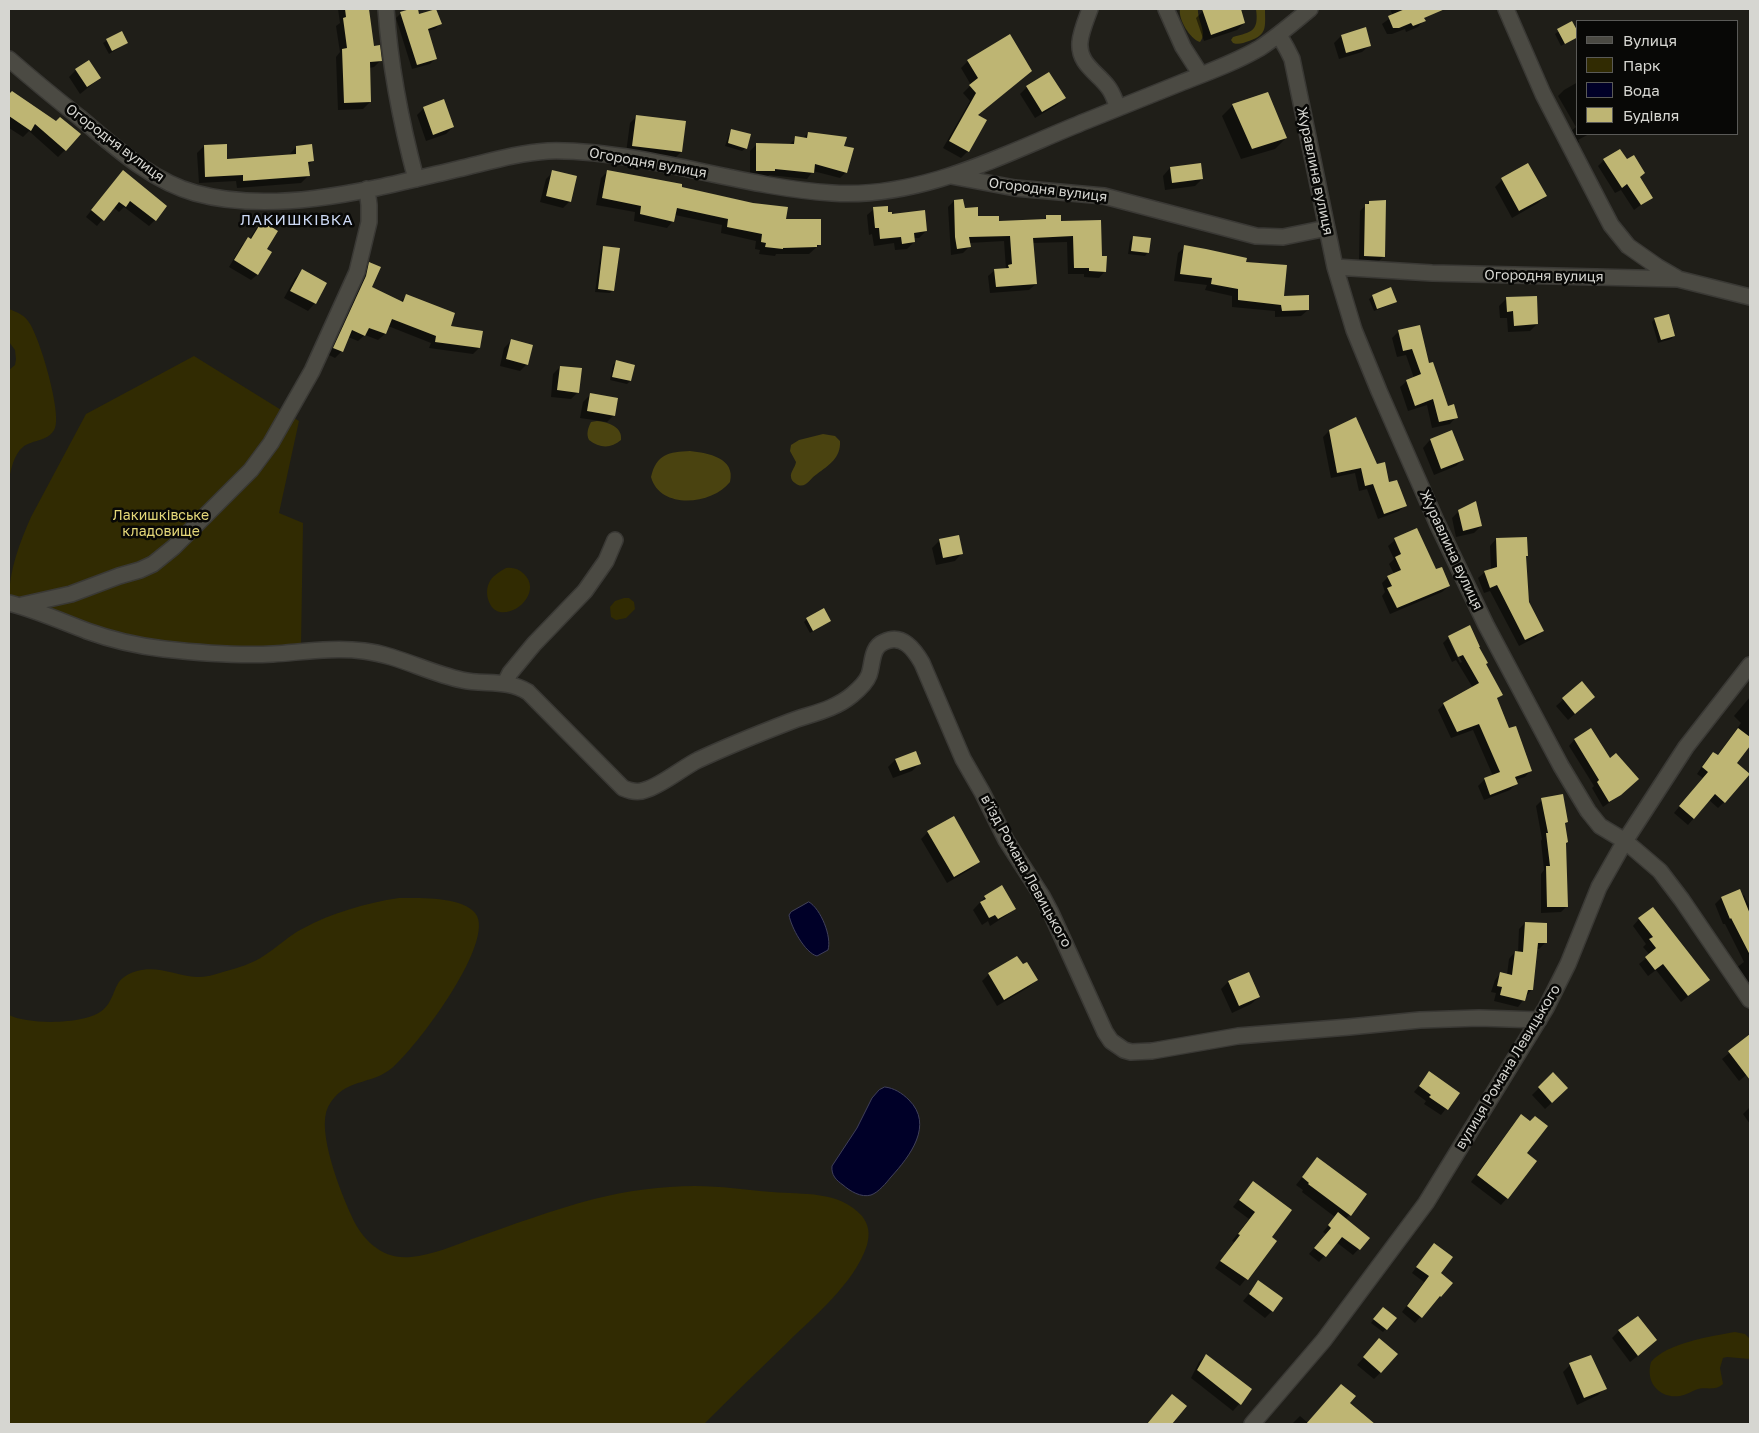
<!DOCTYPE html>
<html>
<head>
<meta charset="utf-8">
<style>
  body { margin:0 }
  #map { position:relative; width:1759px; height:1433px; overflow:hidden; background:#1f1e18; font-family:"Golos Text",sans-serif }
  canvas { display:block }
  .frame { position:absolute; inset:0; border:10px solid #d6d6d1; pointer-events:none }
  .legend { position:absolute; left:1576px; top:20px; width:162px; height:115px; box-sizing:border-box; background:#080806; border:1px solid #5a5a57; margin:0; padding:6px 9px; list-style:none; font-size:15px; color:#d6d6d1 }
  .legend li { display:flex; align-items:center; gap:10px; height:25px }
  .legend b { width:25px; border:1px solid #5a5a57 }
</style>
</head>
<body>
<div id="map">
<canvas width="1759" height="1433"></canvas>
<div class="frame"></div>
<ul class="legend">
<li><b style="height:6px;background:#4b4a43"></b>Вулиця</li>
<li><b style="height:14px;background:#312b02"></b>Парк</li>
<li><b style="height:14px;background:#000028"></b>Вода</li>
<li><b style="height:14px;background:#beb573"></b>Будівля</li>
</ul>
</div>
<script>
const c = document.querySelector('canvas').getContext('2d');
c.lineJoin = 'round';
function fillPath(path, color) { c.fillStyle = color; c.fill(path, 'evenodd'); }
function strokePath(path, color, width, dash) { c.strokeStyle = color; c.lineWidth = width; c.lineCap = dash ? 'butt' : 'round'; c.setLineDash(dash || []); c.stroke(path); }
function drawText(font, color, halo, rows, align = 'center') {
  c.font = font + ' "Golos Text",sans-serif'; c.lineWidth = 5; c.setLineDash([]); c.textBaseline = 'middle'; c.strokeStyle = halo; c.fillStyle = color; for (const [text, x, y, turn = 0] of rows) {
    c.save(); c.translate(x, y); c.rotate((+turn || 0) * Math.PI / 180); c.textAlign = isNaN(turn) ? turn : align; if (halo) c.strokeText(text, 0, 0); c.fillText(text, 0, 0); c.restore();
  }
}
const green = new Path2D(`
  M9,309C16,312 23,314 28,321C39,334 62,413 55,428C49,442 33,439 23,447C14,454 10,471 9,482V370L15,365L16,359L15,350L9,342Z
  M194,356L299,421L279,513L303,523L301,647L239,650L136,640L9,599C9,570 20,542 31,517L86,414Z
  M506,568C513,567 519,569 524,574C541,590 519,615 500,612C489,610 484,593 489,583C492,576 499,572 506,568Z
  M624,598H629L634,602L635,609L626,618L616,620L611,617L610,607L615,601Z
  M399,898C418,898 467,896 477,916C492,947 416,1048 392,1068C371,1086 344,1077 328,1107C316,1131 341,1193 352,1217C363,1241 383,1260 411,1257C432,1255 453,1246 472,1239C512,1225 552,1210 594,1199C626,1191 662,1186 695,1186C721,1186 746,1190 772,1192C803,1195 839,1190 862,1216C869,1225 870,1234 867,1245C855,1283 814,1316 787,1343C759,1370 731,1397 704,1424H9V1015C28,1025 88,1025 104,1009C119,994 110,979 137,971C157,965 177,976 197,977C206,977 214,975 223,972C237,968 252,964 265,955C278,947 288,936 302,929C331,913 366,903 399,898Z
  M1735,1332L1745,1334L1750,1339V1359L1727,1357L1723,1358L1720,1368L1723,1384C1716,1391 1707,1387 1698,1389C1692,1391 1686,1395 1680,1396C1659,1399 1645,1382 1651,1362C1667,1343 1711,1336 1735,1332Z`);
const forest = new Path2D(`
  M1180,9H1198C1197,20 1208,33 1200,42C1190,39 1178,19 1180,9Z
  M1256,9H1265C1265,26 1268,35 1249,41C1243,43 1239,45 1233,43L1231,40L1233,37C1252,32 1259,31 1256,9Z
  M597,421C608,422 623,427 621,440C611,449 599,448 589,440C586,434 588,428 591,422Z
  M823,434L835,436L840,441C841,458 829,465 817,474C810,478 805,491 795,483C793,482 791,479 791,477C790,472 795,468 796,462L790,451L791,445L799,440Z
  M690,451C708,453 736,458 730,482C712,505 660,510 651,477C656,454 669,452 690,451Z`);
const water = new Path2D(`
  M809,902C821,909 832,937 828,950L817,956C805,953 791,927 789,915L791,912Z
  M885,1087C894,1088 902,1093 909,1100C934,1125 910,1156 891,1177C886,1183 879,1192 871,1195C861,1198 850,1191 843,1185C836,1180 831,1175 832,1166L857,1128L872,1098L879,1090Z`);
const shadow = new Path2D(`
  M338,9H368L373,47L381,60L374,67L369,68L370,102L363,109L338,110L336,57L340,52L336,26L340,23Z
  M414,9H417L419,15L440,24L435,29L427,31L435,59L430,64L412,69L396,18L401,13Z
  M1211,9H1239L1244,23L1237,30L1204,41L1196,18L1203,11Z
  M1390,9H1419L1424,20L1418,27L1406,32L1405,29L1392,34H1387L1382,24L1393,16Z
  M1571,23L1578,36L1561,46L1555,34Z
  M1365,29L1370,45L1362,52L1339,59L1334,43L1341,36Z
  M121,32L127,43L109,54L103,43Z
  M1010,36L1031,71L977,116L968,151L961,158L943,148L970,101L963,93L971,85L961,68L968,61Z
  M76,70L100,78L80,94L69,77Z
  M1578,82V134H1589L1578,140L1579,142L1577,144L1570,132L1576,127L1558,96L1564,90Z
  M1027,87L1064,98L1057,105L1035,118L1020,94Z
  M9,94L65,150L58,157L29,131L23,137L9,128Z
  M1233,105L1286,138L1275,149L1241,159L1222,116Z
  M424,108L453,127L446,134L426,141L417,115Z
  M637,116L681,152L674,159L626,153L630,123Z
  M732,131L746,148L742,151L725,146L729,134Z
  M808,133L843,146L846,172L840,178L813,171L807,179L769,175L767,177L750,176V151L757,144L789,145L796,138H803Z
  M204,146L226,160L289,155L296,147L312,161L308,166V176L301,183L237,188L236,181L199,183L197,153Z
  M1604,160L1639,178L1651,197L1634,210L1621,190L1615,193L1598,166Z
  M1200,165L1202,179L1195,186L1165,190L1163,176L1170,168Z
  M1528,165L1545,196L1538,203L1512,218L1495,187L1502,180Z
  M553,172L570,201L563,208L540,202L546,179Z
  M607,172L680,188L785,221L820,244L809,254H776L775,256L759,254L760,250L755,249L756,241L721,233L722,225L675,215L673,221L667,228L634,221L635,212L596,205L601,178Z
  M117,178L155,220L149,226L124,207L119,212L113,207L97,226L86,217Z
  M954,201L964,209L977,218L998,223L1043,220L1047,216L1060,222L1101,257L1105,271L1099,278L1084,277V274H1068L1067,242L1032,243L1036,284L1029,290L990,293L988,276L995,270L1006,269L1004,241L969,243V247L963,253L951,255L948,207Z
  M1369,202L1384,256L1378,262L1359,261L1360,211Z
  M874,209L887,214L926,231L919,238H914V242L907,249L895,250L894,243L874,246L872,234L869,235L867,215Z
  M262,223L265,250L257,275L251,280L229,267L242,245L248,239L249,240L256,229Z
  M1133,237L1148,252L1145,256L1128,254L1130,241Z
  M604,247L613,290L610,293L595,292L601,250Z
  M1185,247L1245,263L1283,297L1308,310L1301,316L1275,317V311L1232,307V296L1205,290L1207,285L1174,281L1178,253Z
  M369,263L370,288L400,302L407,295L479,348L473,354L429,348L431,343L388,326L385,334L378,340L365,335L358,341L348,337L342,351L335,358L327,354L363,270Z
  M302,271L326,283L315,303L308,311L284,298L295,278Z
  M1373,296L1396,301L1392,304L1374,311L1369,299Z
  M1506,299L1537,324L1530,331L1508,332L1507,318H1500L1499,306Z
  M1655,319L1674,336L1671,339L1658,343L1652,322Z
  M1399,331L1428,365L1448,407L1456,417L1450,424L1432,428L1427,405L1408,411L1400,387L1407,381L1414,378L1406,355L1397,357L1392,338Z
  M511,341L527,364L520,371L500,366L504,348Z
  M616,362L633,365L630,381L627,384L610,380L613,365Z
  M560,367L578,392L571,399L551,397L553,374Z
  M590,395L614,415L607,422L580,418L583,402Z
  M1329,431L1377,465L1388,484L1405,505L1399,511L1378,519L1367,489L1359,491L1355,473L1331,478L1323,437Z
  M1452,432L1463,459L1456,466L1434,475L1423,448L1430,440Z
  M1459,511L1481,526L1474,533L1456,537L1452,518Z
  M958,536L962,553L955,561L936,565L932,548L939,541Z
  M1496,539L1526,556L1524,558L1528,602L1542,631L1536,637L1519,646L1490,591L1484,593L1478,578L1485,572L1491,570L1490,546Z
  M1395,540L1436,571L1449,586L1442,592L1390,614L1382,596L1385,592L1382,583L1388,577L1394,574L1389,564L1394,559L1388,546Z
  M807,619L830,621L810,633L804,622Z
  M1469,627L1485,664L1501,694L1497,699L1508,730L1531,770L1525,777L1515,780L1516,784L1510,790L1484,800L1478,786L1484,780L1493,776L1473,730L1451,738L1438,710L1444,704L1473,688L1456,660L1452,662L1443,643L1448,638L1460,663L1462,662L1450,638H1448Z
  M1582,683L1594,697L1568,720L1556,706Z
  M1750,697V744L1736,763L1724,802L1718,808L1709,800L1688,825L1674,813L1703,778L1697,774L1707,759L1713,753L1717,756L1741,723L1734,716Z
  M1591,730L1610,760L1631,785L1613,800L1603,807L1592,788L1594,786L1569,746L1574,740Z
  M895,760L919,764L912,771L893,778L888,767Z
  M1542,800L1567,822L1564,824L1567,906L1561,912L1541,913V874L1544,870L1541,841L1542,839L1536,806Z
  M928,832L978,862L971,869L947,883L921,839Z
  M1739,891L1742,896L1744,895L1750,907V991L1732,971L1744,962L1725,924H1723L1715,904L1721,898Z
  M985,897L1014,908L1007,915L990,926L988,921L982,925L973,910Z
  M1639,919L1708,980L1681,1002L1656,970L1648,976L1639,964L1650,955L1643,947L1646,944L1633,926Z
  M1525,923L1545,943L1539,949H1536L1532,989L1518,1007L1494,1001L1496,993L1491,992L1495,980L1501,973L1507,975L1509,959L1515,952L1518,953L1519,929Z
  M989,974L1036,980L1029,987L997,1006L982,981Z
  M1228,982L1259,997L1251,1004L1232,1013L1221,989Z
  M1745,1040L1750,1047V1072L1739,1081L1722,1059Z
  M1430,1073L1458,1093L1441,1115L1424,1104L1426,1101L1414,1092Z
  M1553,1074L1560,1095L1545,1109L1532,1095Z
  M1750,1107V1124L1743,1114Z
  M1521,1116L1525,1154L1507,1198L1501,1205L1471,1182L1515,1122Z
  M1311,1166L1365,1195L1345,1220L1369,1238L1353,1255L1336,1242L1319,1262L1309,1254L1326,1234L1323,1232L1335,1217L1302,1192L1303,1190L1296,1185Z
  M1253,1182L1270,1237L1276,1242L1240,1286L1215,1268L1234,1242L1232,1241L1249,1219L1233,1207Z
  M1429,1250L1439,1273L1434,1301L1415,1323L1402,1312L1424,1282L1412,1273Z
  M1259,1282L1272,1311L1265,1318L1243,1301Z
  M1380,1311L1395,1318L1383,1332L1371,1323Z
  M1619,1331L1649,1347L1630,1362L1612,1338Z
  M1373,1347L1381,1372L1374,1379L1357,1365Z
  M1206,1355L1251,1390L1233,1411L1191,1378L1199,1362Z
  M1570,1365L1605,1388L1598,1395L1577,1405L1563,1372Z
  M1349,1403L1370,1421L1367,1424H1292L1300,1416L1308,1423Z`);
const building = new Path2D(`
  M345,9H369L374,46L380,45L382,61L370,62L371,102L344,103L342,49L347,48L343,18L346,17Z
  M410,9H418L419,14L436,9L442,24L428,29L437,59L417,65L400,12Z
  M1202,9H1241L1245,23L1211,35Z
  M1405,9H1445L1424,18L1426,21L1413,26L1411,23L1399,28H1393L1388,16Z
  M1572,21L1578,32V37L1565,44L1557,29Z
  M1366,27L1371,46L1346,53L1341,35Z
  M122,31L128,43L112,51L106,39Z
  M1010,34L1032,71L978,115L987,120L969,152L949,141L976,93L969,85L978,78L967,60Z
  M89,60L101,78L87,87L75,69Z
  M1049,72L1066,98L1042,112L1026,86Z
  M12,91L56,121L60,117L81,134L66,151L35,124L31,131L9,116V92L10,93Z
  M1268,92L1287,138L1252,149L1232,104Z
  M444,99L454,127L433,135L423,107Z
  M636,115L686,121L682,152L632,146Z
  M731,129L751,134L747,149L728,143Z
  M808,132L847,137L844,146L854,148L847,173L815,164L814,173L775,169V171H756V143L794,144L795,136L807,138Z
  M227,144V159L296,154V146L312,144L314,161L308,162L310,176L243,181V175L205,177L204,145Z
  M1620,149L1627,159L1634,155L1645,173L1640,177L1653,198L1641,205L1627,184L1622,188L1603,159Z
  M1201,163L1203,179L1172,183L1170,167Z
  M1528,163L1547,196L1519,211L1501,178Z
  M123,170L167,206L156,221L130,201L126,207L119,202L104,221L91,210Z
  M552,170L577,176L571,202L546,196Z
  M607,170L682,184V187L753,203L788,207L786,219H821V245H817V247L783,248V249L765,247L766,243L761,242L762,234L727,227L728,219L677,208L674,222L640,214L641,206L602,198Z
  M963,199L965,208L978,207V216H999V221L1046,219V215H1061V221L1101,220L1102,256H1107L1106,272L1089,271V268H1074L1073,236L1033,238L1037,284L996,287L994,269L1009,268L1008,265L1012,264L1010,236L969,237L971,247L957,249L955,237L954,200Z
  M1386,200L1385,257L1364,256L1365,204H1369V201Z
  M888,206V212H892V214L925,210L927,231L914,233L915,242L902,244L901,237L880,239L879,228H875L873,207Z
  M262,221L278,231L267,249L272,252L258,275L234,260L248,237L251,239Z
  M1133,236L1151,238L1149,253L1131,251Z
  M1184,245L1206,249L1247,258L1246,262L1287,265L1284,296L1309,295V310L1282,311L1281,305L1238,300V289L1211,284L1212,278L1180,274Z
  M603,246L620,248L614,291L598,289Z
  M369,262L381,267L372,287L403,302L406,294L455,313L451,326L483,331L480,348L435,342L436,336L392,319L386,334L369,328L365,336L352,330L343,352L333,348L366,276Z
  M302,269L327,283L316,304L290,291Z
  M1391,287L1397,302L1377,309L1372,295Z
  M1537,296L1538,324L1514,326L1513,311L1507,312L1506,297Z
  M1669,314L1675,336L1661,340L1654,318Z
  M1420,325L1429,363L1433,362L1448,406L1454,404L1458,418L1439,422L1433,399L1415,406L1406,380L1421,374L1412,349L1403,351L1398,330Z
  M511,339L533,345L528,365L506,359Z
  M616,360L635,365L631,381L612,377Z
  M560,366L582,368L579,393L557,390Z
  M590,393L618,398L615,416L587,411Z
  M1356,417L1377,464L1385,462L1389,482L1397,480L1407,506L1384,514L1373,484L1365,486L1361,468L1337,473L1329,430Z
  M1452,430L1464,460L1441,469L1430,439Z
  M1476,501L1482,526L1463,531L1458,510Z
  M1417,528L1436,569L1442,567L1450,586L1397,608L1387,588L1392,586L1387,576L1401,570L1395,557L1401,554L1394,538Z
  M959,535L963,554L943,558L939,539Z
  M1527,537L1528,556H1526L1529,602L1544,631L1525,640L1497,585L1490,588L1484,571L1497,567L1496,538Z
  M824,608L831,621L813,631L806,618Z
  M1470,625L1480,647H1479L1488,663L1486,664L1503,695L1497,698L1509,728L1516,726L1532,771L1515,777L1518,784L1490,795L1484,778L1500,772L1479,724L1457,732L1443,703L1479,683L1463,655L1458,657L1448,636Z
  M1582,681L1595,697L1575,714L1562,698Z
  M1591,728L1610,758L1616,753L1639,779L1621,795L1609,802L1597,782L1599,780L1574,739Z
  M1738,728L1750,737V746L1737,763L1750,774L1725,803L1715,794L1694,819L1679,806L1708,772L1702,767L1713,752L1718,755Z
  M916,751L921,764L900,771L895,759Z
  M1563,794L1568,822L1565,823L1568,842L1566,843L1568,907H1547L1546,866H1550L1546,833H1548L1541,798Z
  M954,816L980,862L954,877L927,831Z
  M1002,885L1016,909L998,919L995,915L989,918L980,902L986,899L984,896Z
  M1740,889L1750,914V955L1731,918L1730,919L1721,897Z
  M1653,907L1710,980L1688,996L1663,964L1655,970L1645,957L1656,948L1649,939L1653,937L1638,918Z
  M1525,922L1547,923V943H1538L1533,990H1528L1525,1001L1500,995L1502,987L1497,986L1500,972L1512,975L1515,951L1523,952Z
  M1017,956L1023,964L1027,962L1038,980L1004,1000L988,973Z
  M1249,972L1260,997L1239,1006L1228,981Z
  M1750,1034V1080L1728,1051Z
  M1429,1071L1460,1093L1448,1110L1429,1097L1431,1095L1419,1086Z
  M1553,1072L1568,1088L1552,1103L1538,1087Z
  M1521,1114L1530,1121L1535,1116L1548,1126L1527,1153L1537,1161L1508,1199L1477,1175Z
  M1317,1157L1367,1194L1351,1216L1308,1184L1309,1183L1302,1177Z
  M1253,1181L1292,1210L1272,1237L1277,1241L1248,1280L1220,1261L1240,1235L1238,1234L1255,1212L1239,1200Z
  M1338,1212L1370,1238L1360,1250L1342,1237L1326,1257L1314,1248L1331,1228L1328,1225Z
  M1434,1243L1453,1257L1441,1273L1453,1283L1441,1297L1440,1296L1422,1318L1407,1306L1429,1276L1416,1267Z
  M1258,1280L1283,1298L1273,1312L1249,1294Z
  M1383,1307L1397,1318L1387,1330L1373,1319Z
  M1638,1316L1657,1340L1638,1356L1618,1330Z
  M1379,1338L1398,1354L1381,1373L1363,1357Z
  M1206,1354L1252,1389L1241,1405L1197,1370Z
  M1591,1355L1607,1389L1584,1398L1569,1363Z
  M1341,1384L1356,1396L1350,1403L1375,1424H1306Z
  M1172,1394L1187,1406L1172,1424H1147Z`);
const minor = new Path2D(`
  M386,9C390,66 401,123 416,179
  M1090,9C1086,20 1081,31 1080,42C1078,64 1097,72 1108,87C1113,93 1115,101 1118,108
  M1166,9L1183,47L1201,75
  M1506,9L1543,94L1611,225L1628,246L1658,267L1677,278
  M1279,35L1287,49L1292,59L1335,267L1354,330L1379,391L1437,523L1486,625L1561,766L1588,811L1600,826L1625,841L1660,871L1682,900L1750,1000
  M9,59C32,79 55,98 79,117C114,146 151,181 195,193C278,216 377,188 458,169C488,162 517,153 548,151C578,150 608,154 638,159C702,170 767,189 832,193C922,199 1004,154 1086,121C1118,108 1151,95 1183,82C1209,72 1236,62 1260,48C1278,36 1294,22 1310,9
  M951,176L1015,188L1104,196L1256,236L1283,237L1327,228
  M1335,267L1432,273L1678,279L1750,297
  M9,603C36,610 61,621 87,631C112,640 138,646 164,649C200,653 237,656 273,654C303,652 334,647 364,651C398,655 428,673 462,680C484,685 507,679 528,692L623,788C630,791 638,793 645,790C661,786 682,768 698,760C728,746 758,734 789,722C810,714 834,710 852,695C858,690 866,683 869,675C873,664 871,647 884,642C902,633 914,649 922,663L963,759L982,792L1006,840L1042,896L1051,913L1105,1032L1111,1041L1124,1050L1131,1052L1152,1051L1238,1036L1349,1027L1420,1020L1479,1018L1539,1020
  M22,605L71,594L119,576L140,570L153,564L174,547L251,470L271,443L312,371L357,272L369,222V205L367,189
  M505,683L510,673L534,644L585,591L606,561L615,540
  M1252,1424L1324,1340L1426,1203L1546,1008L1568,964L1599,887L1625,841L1686,747L1750,665`);
const streetNames = [
  ["Огородня вулиця",115,143,37],
  ["Огородня вулиця",648,163,10],
  ["Журавлина вулиця",1315,171,78],
  ["Огородня вулиця",1048,190,7],
  ["Огородня вулиця",1544,276,1],
  ["Журавлина вулиця",1451,550,65],
  ["в’їзд Романа Левицького",1026,871,61],
  ["вулиця Романа Левицького",1508,1067,-59]
];
const parkNames = [
  ["Лакишківське",161,516],
  ["кладовище",161,532]
];
const neighbourhoodNames = [
  ["ЛАКИШКІВКА",297,220]
];
fillPath(green, '#312b02');
fillPath(forest, '#4a4310');
fillPath(water, '#000028');
strokePath(water, '#40405b', 1);
fillPath(shadow, '#0007');
fillPath(building, '#beb573');
strokePath(minor, '#3a3935', 18);
strokePath(minor, '#4b4a43', 15);
drawText('14px', '#d6d6d1', '#080806', streetNames);
drawText('14px', '#e4d779', '#080806', parkNames);
c.letterSpacing = '1px';
drawText('15px', '#ccd9f4', '#080806', neighbourhoodNames);
c.letterSpacing = '0px';
</script>
</body>
</html>
